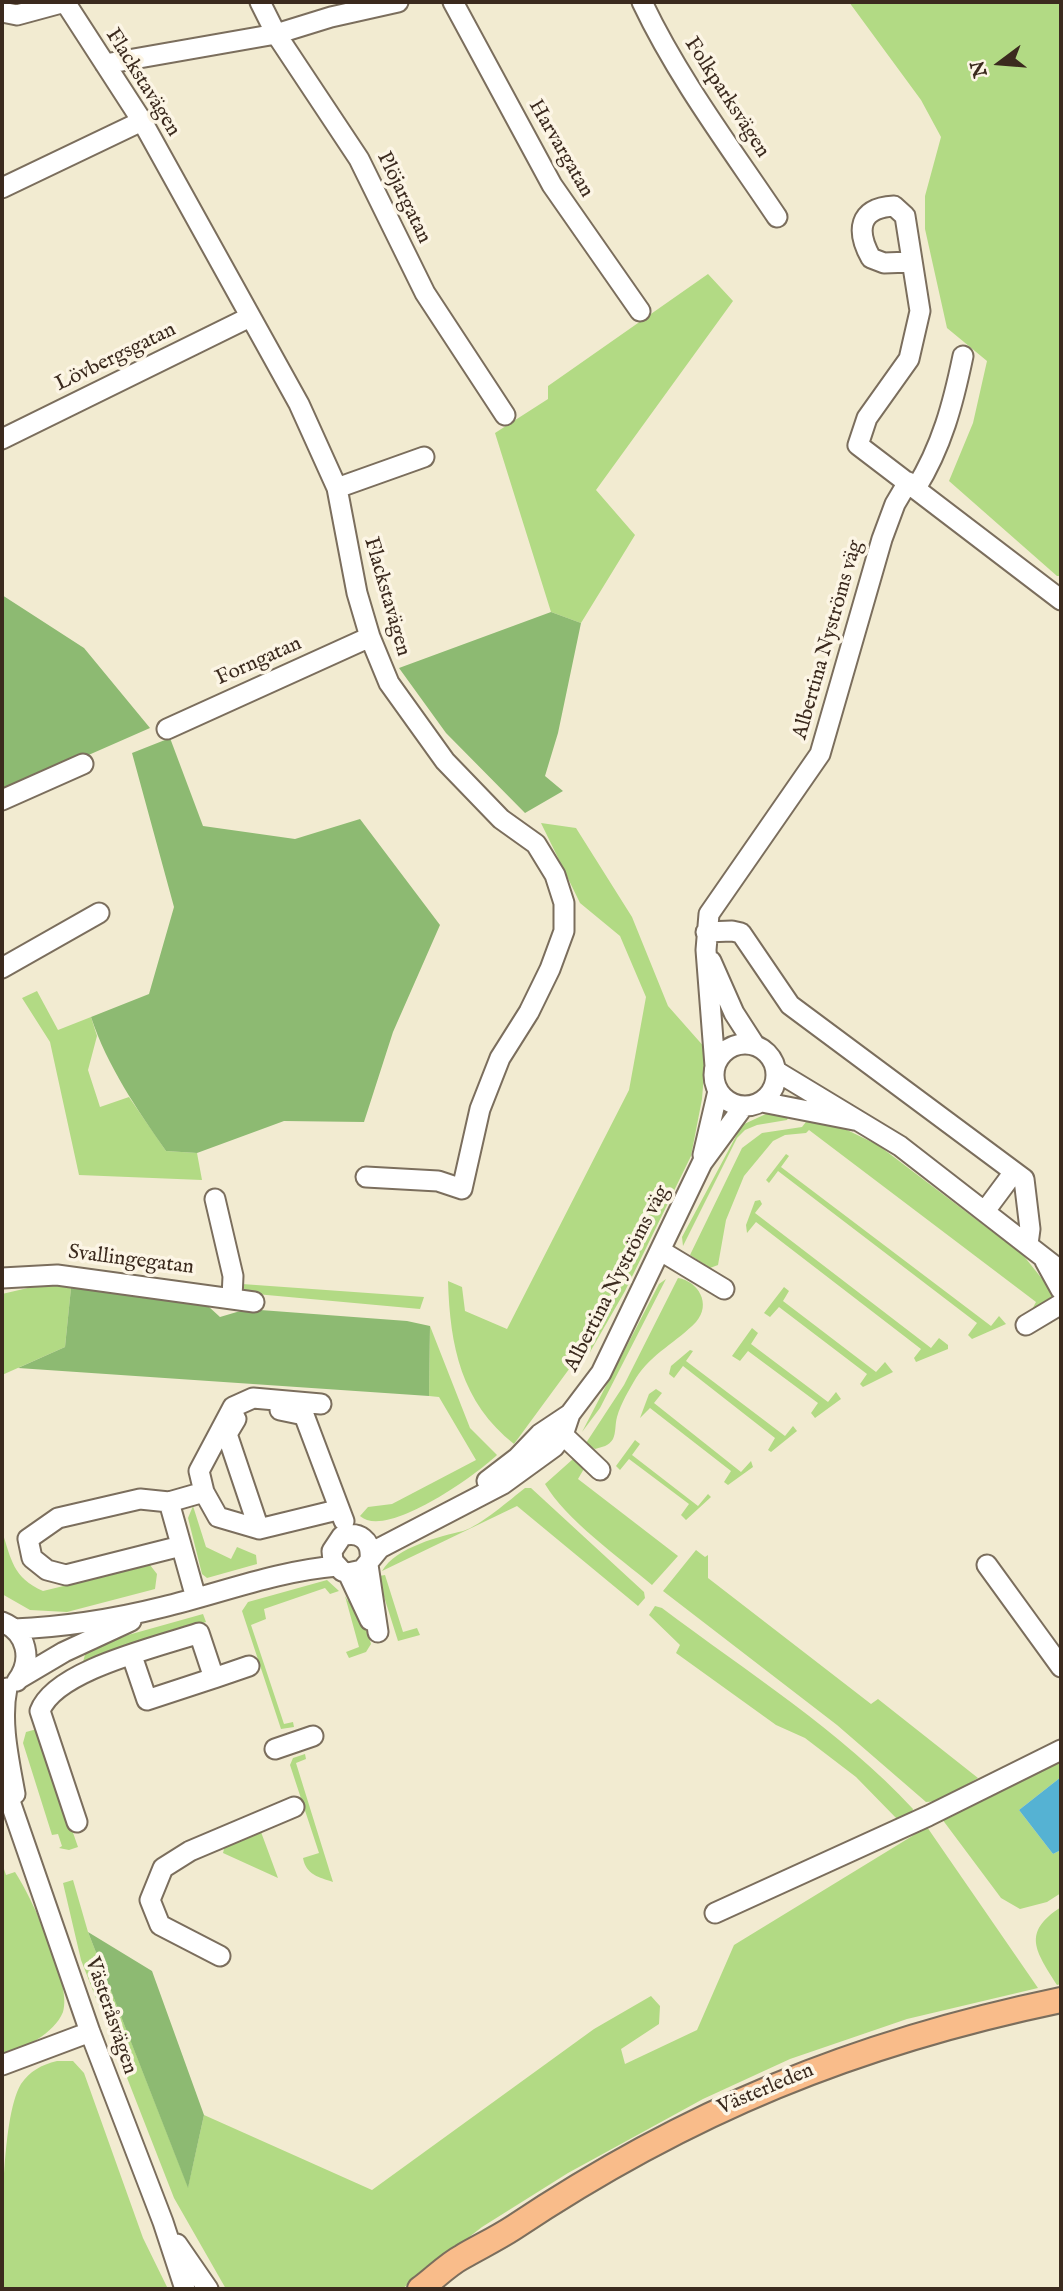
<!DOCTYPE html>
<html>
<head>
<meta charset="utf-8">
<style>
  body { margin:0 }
  #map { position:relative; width:1063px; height:2291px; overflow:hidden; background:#f2ebd1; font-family:"IM FELL English",serif }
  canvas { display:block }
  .frame { position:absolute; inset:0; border:4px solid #3b2a1e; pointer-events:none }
  .north { position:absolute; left:965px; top:28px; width:70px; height:70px; -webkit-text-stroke:5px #fcf5e5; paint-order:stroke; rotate:254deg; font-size:19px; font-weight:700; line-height:28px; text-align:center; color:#3b2a1e }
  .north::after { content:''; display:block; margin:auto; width:24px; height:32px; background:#3b2a1e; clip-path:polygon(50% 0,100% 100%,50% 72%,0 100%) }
</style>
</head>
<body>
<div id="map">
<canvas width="1063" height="2291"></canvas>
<div class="frame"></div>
<div class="north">N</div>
</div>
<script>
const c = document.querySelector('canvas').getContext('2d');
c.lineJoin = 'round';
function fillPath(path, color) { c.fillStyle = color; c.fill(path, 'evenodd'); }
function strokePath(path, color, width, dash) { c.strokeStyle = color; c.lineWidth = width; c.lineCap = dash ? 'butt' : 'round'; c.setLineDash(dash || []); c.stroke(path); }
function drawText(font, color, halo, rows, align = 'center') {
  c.font = font + ' "IM FELL English",serif'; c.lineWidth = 7; c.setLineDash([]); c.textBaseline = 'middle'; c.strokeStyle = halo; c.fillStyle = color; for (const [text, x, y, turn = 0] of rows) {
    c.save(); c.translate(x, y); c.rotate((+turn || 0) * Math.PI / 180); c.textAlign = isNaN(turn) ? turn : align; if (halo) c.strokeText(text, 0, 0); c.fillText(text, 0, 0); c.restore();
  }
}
const green = new Path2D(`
  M849,2H1061V576H1057L949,481L973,423L987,361L947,328L925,229V196L941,137L921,100Z
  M708,274L733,301L596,490L635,535L581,623L551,612L495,433L548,399V386Z
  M541,823L576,828L632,917L668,1006L706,1049L702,1099L691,1156L625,1291L590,1352L575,1361L514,1444C461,1402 450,1346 448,1281L462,1287L465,1311L507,1329L629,1090L646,997L620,936L580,903Z
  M37,991L58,1030L91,1017L97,1036L88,1070L100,1107L129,1097L166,1151L197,1153L202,1180L79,1175L50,1042L22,998Z
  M768,1113L790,1114L787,1120L757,1125L745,1130L737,1138L683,1246L682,1237L742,1125Z
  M809,1118L845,1129L878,1145L1023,1255L1055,1295L1029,1315L1036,1302L809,1130L806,1133L785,1135L773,1141L744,1176L726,1220L718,1265L710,1268L690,1255L742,1148L762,1133L802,1127Z
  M786,1154L789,1156L781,1167L991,1326L999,1316L1006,1324L972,1339L968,1335L977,1323L778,1171L769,1183L766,1180Z
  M760,1200L762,1204L755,1213L931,1348L939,1338L948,1345V1349L916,1362L914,1358L921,1349L756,1222L747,1233L746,1225L755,1201Z
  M678,1278C698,1281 712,1304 696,1322C677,1342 652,1353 636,1378C629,1390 621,1403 617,1417C615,1424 616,1433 613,1439C609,1446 602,1447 595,1449L586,1443L624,1385Z
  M666,1279L600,1408L582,1432L659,1284Z
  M45,1284L71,1288L65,1347L2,1375V1294Z
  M242,1284L424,1297L420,1309L245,1293Z
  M784,1287L789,1291L783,1301L876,1372L885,1362L893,1372L863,1387L860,1384L867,1374L779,1307L770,1317L764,1313Z
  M430,1326L470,1428L497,1455C476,1475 386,1540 360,1516L368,1507L392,1504L476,1460L439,1397L429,1396Z
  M752,1328L758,1333L751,1344L828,1402L836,1392L841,1399L815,1418L811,1413L818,1403L748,1351L740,1361L732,1356Z
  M690,1350L693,1351L686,1361L785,1436L793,1426L797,1431L771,1452L768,1450L775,1438L683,1366L674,1378L669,1374L671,1366Z
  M656,1389L662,1393L654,1403L741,1472L751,1461L753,1467L728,1485L724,1482L731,1471L650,1408L640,1418L649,1394Z
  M635,1440L640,1444L632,1455L698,1506L708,1494L711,1497L686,1520L681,1515L689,1504L629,1459L620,1470L616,1466Z
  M573,1459L585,1467L578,1479L678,1556L652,1585C620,1558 565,1519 545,1484Z
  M525,1488H531L644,1592L645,1598L638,1606L517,1506L382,1571C396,1547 441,1536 463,1531C480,1526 511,1499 525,1488Z
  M193,1506L206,1547L231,1559L237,1547L256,1555L257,1564L207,1578L202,1574L188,1518Z
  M2,1531C11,1559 13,1578 43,1591L150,1565L157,1574L155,1589L67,1612L30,1610L2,1594Z
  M696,1550L705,1557L708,1555V1578L871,1704L878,1699L978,1778L939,1801L926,1802L837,1725L663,1591Z
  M385,1575L403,1632L417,1628L420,1635L398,1641L380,1584L379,1576Z
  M327,1580L339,1591L330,1594L325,1588L264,1609L266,1619L251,1625L284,1724L293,1722L294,1727L281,1729L242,1611L248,1602Z
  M345,1596L348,1601L354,1599L364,1619L371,1644L366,1652L349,1658L346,1652L359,1647Z
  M655,1606L662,1608C747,1672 841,1731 913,1809L911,1815L898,1820L856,1777L805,1738L776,1725L676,1653L680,1645L649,1615Z
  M203,1614L206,1622L83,1662L86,1651L128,1635Z
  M37,1729L78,1847L69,1850L59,1848L62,1846L58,1834L52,1835L23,1743L26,1732Z
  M305,1754L306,1759L296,1763L333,1882C319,1877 306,1875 303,1858L319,1853L290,1765L293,1758Z
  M1061,1760V1777L1019,1810L1053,1854L1061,1850V1893L1047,1902L1020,1909L1001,1898L942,1819Z
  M927,1827L1038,1988L907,2019L790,2059L703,2099L568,2173L482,2227L402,2289H226L174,2198L81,1960L63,1883L73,1880L88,1932L188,2187L204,2115L372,2190L594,2029L651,1996L660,2006L659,2024L621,2049L625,2064L697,2030L734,1945Z
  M261,1832L278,1878L223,1853L225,1845Z
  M2,1863L6,1875L15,1872C31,1896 73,1986 63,2012C54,2034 24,2048 3,2056Z
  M1061,1907V1984L1057,1985C1036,1951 1021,1933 1061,1907Z
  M57,2061H73L84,2073L143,2238L168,2289H2C2,2244 0,2119 21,2084C30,2071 41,2065 57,2061Z`);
const forest = new Path2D(`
  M2,595L84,648L150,728L2,793Z
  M551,612L581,623L558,733L545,776L563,791L525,813L446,733L399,668Z
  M170,738L203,826L295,839L360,819L440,925L393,1032L364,1122L284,1121L197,1153L166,1151C137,1109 107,1066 91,1017L149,994L174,907L132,753Z
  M71,1288L164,1297L208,1306L220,1317L247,1309L407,1321L430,1326L429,1396L18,1368L65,1347Z
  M88,1932L152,1971L204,2115L188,2188Z`);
const water = new Path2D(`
  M1061,1777V1850L1053,1854L1019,1810Z`);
const minor = new Path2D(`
  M65,2L142,121L299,404L337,488L357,593L370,637L389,683L445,761L501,819L536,844L555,875L564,903V931L550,969L529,1012L500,1058L480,1109L462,1189L438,1181L366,1177
  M260,2L276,34L359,159L425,293L505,415
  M453,2L552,185L640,311
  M642,2C678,78 730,147 777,217
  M2,12L17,15L65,2
  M105,64L276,34L331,17L398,2
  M2,188L142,121
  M911,262L884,263L871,258C856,231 858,208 894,206L905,216L920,311L909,359L867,418L858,445L1061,600
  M2,439L250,317
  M337,488L424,457
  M916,488C942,446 953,404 963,356
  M167,729L370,637
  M2,800L83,764
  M706,932L732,931L741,933L790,1005L1024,1179L1030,1229L1028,1244
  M711,961L734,1013L754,1044
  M2,968L99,913
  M714 1075a31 31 0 1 1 62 0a31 31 0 1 1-62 0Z
  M715,1066L706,950L709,914L820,754L882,539L895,504L908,482
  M776,1071L900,1146L1061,1271
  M762,1102L854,1120
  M703,1155L718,1091
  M215,1199L233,1276L232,1298
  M985,1211L1014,1172
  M661,1251L724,1289
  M1045,1261L1061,1290
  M2,1278L57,1275L254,1302
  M1026,1325L1061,1304
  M321,1404L253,1398L233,1407L199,1471L204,1492L218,1517L259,1529L337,1510
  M280,1410L304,1415L344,1521
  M236,1419L227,1434L259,1529
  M563,1435L600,1470
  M487,1481L517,1458L540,1434L570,1414
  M169,1502L140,1499L58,1518L28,1539L32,1558L47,1570L66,1575L181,1546
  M370,1559C372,1540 359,1531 342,1536L332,1551L333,1561L342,1571L348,1573L362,1570L380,1548L503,1484L554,1447L563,1435L570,1414L601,1373L702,1163L743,1107
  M368,1565L378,1632
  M987,1565L1061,1667
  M348,1573L370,1620
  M196,1598L169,1502L204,1492
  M2,1622C27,1632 33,1660 17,1681
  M14,1629C63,1627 115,1619 163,1607C221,1593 277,1571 337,1566
  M132,1656L147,1700L214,1678
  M20,1678L64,1652L131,1621
  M7,1688C0,1722 9,1760 15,1794
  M275,1749L313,1736
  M2,1778L90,2032L163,2222L185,2289
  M77,1822L40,1711C55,1670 158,1647 199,1633L214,1678L249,1666
  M715,1913L928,1816L1061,1750
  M220,1956L160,1925L150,1900L163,1868L190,1851L294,1807
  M2,2065L90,2032
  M177,2244L208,2289`);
const major = new Path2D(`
  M420,2289C434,2279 447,2265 462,2257C479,2247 496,2239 513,2228C688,2111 855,2043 1061,2000`);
const streetNames = [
  ["Flackstavägen",142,83,58],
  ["Folkparksvägen",726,98,57],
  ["Harvargatan",560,149,60],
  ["Plöjargatan",403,198,64],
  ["Lövbergsgatan",116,358,-26],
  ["Flackstavägen",386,597,74],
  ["Albertina Nyströms väg",829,640,-74],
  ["Forngatan",259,662,-24],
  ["Svallingegatan",131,1261,7],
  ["Albertina Nyströms väg",618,1279,-63],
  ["Västeråsvägen",110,2016,71],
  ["Västerleden",766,2090,-23]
];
fillPath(green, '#b2da84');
fillPath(forest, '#8dba72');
fillPath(water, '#55b2d3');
strokePath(minor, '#7b6e5d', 23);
strokePath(major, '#7b6e5d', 28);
strokePath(minor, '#fff', 19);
strokePath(major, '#f9bc8a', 24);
drawText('21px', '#3b2a1e', '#fcf5e5', streetNames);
</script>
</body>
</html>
